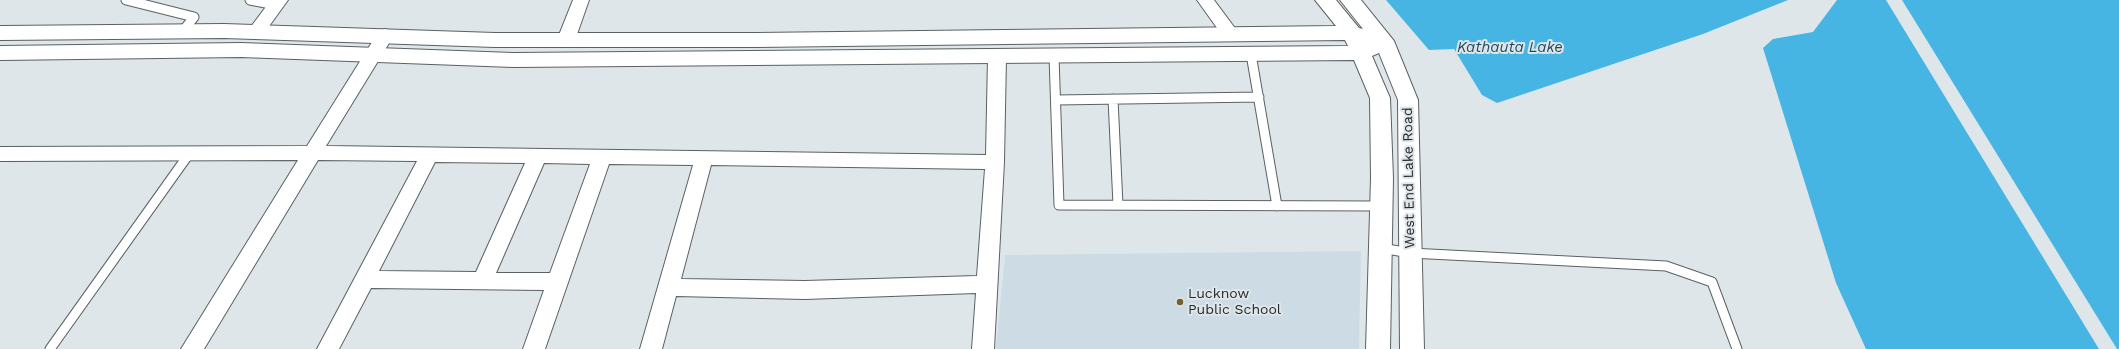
<!DOCTYPE html>
<html>
<head>
<meta charset="utf-8">
<style>
  body { margin:0 }
  canvas { display:block; background:#dee6ea }
</style>
</head>
<body>
<canvas width="2119" height="349"></canvas>
<script>
const c = document.querySelector('canvas').getContext('2d');
c.lineJoin = 'round';
function fillPath(path, color) { c.fillStyle = color; c.fill(path, 'evenodd'); }
function strokePath(path, color, width, dash) { c.strokeStyle = color; c.lineWidth = width; c.lineCap = dash ? 'butt' : 'round'; c.setLineDash(dash || []); c.stroke(path); }
function drawText(font, color, halo, rows, align = 'center') {
  c.font = font + ' "Work Sans",sans-serif'; c.lineWidth = 4; c.setLineDash([]); c.textBaseline = 'middle'; c.strokeStyle = halo; c.fillStyle = color; for (const [text, x, y, turn = 0] of rows) {
    c.save(); c.translate(x, y); c.rotate((+turn || 0) * Math.PI / 180); c.textAlign = isNaN(turn) ? turn : align; if (halo) c.strokeText(text, 0, 0); c.fillText(text, 0, 0); c.restore();
  }
}
const built = new Path2D(`
  M1361,251L1359,349H996L1005,255Z`);
const water = new Path2D(`
  M1386,0H1788L1703,34L1497,103L1482,95L1454,49L1429,50Z
  M1837,0H1886L2099,349H1866L1836,283L1763,48L1773,39L1813,32Z
  M1902,0H2119V349H2117Z`);
const service = new Path2D(`
  M126,0L194,17L183,31
  M250,0L276,5
  M1251,54L1277,206
  M1054,56L1059,205L1381,206
  M1113,99L1118,205
  M1056,100L1259,97
  M1381,248L1410,253L1666,266L1712,282L1737,349
  M50,349L189,154`);
const minor = new Path2D(`
  M271,0H288L262,36L256,38L250,36L247,32Z
  M573,0H589L575,40L572,44L566,46L560,44L557,40Z
  M1197,0H1214L1240,35L1237,39L1231,41L1225,39Z
  M385,29L391,31L394,35L326,146L986,155L988,57L991,53L997,51L1003,53L1006,57L1004,162L994,349H972L976,293L805,299L676,296L662,349H640L693,165L609,164L545,349H523L544,290L371,288L339,349H317L417,161L318,160L204,349H181L298,160L0,161V147L307,146L379,31ZM435,162L525,163L476,272L379,271ZM544,163L590,164L550,273H496ZM711,165L985,169L977,276L805,281L681,279Z`);
const tertiary = new Path2D(`
  M1315,0H1336L1359,28L1363,29L1340,0H1361L1394,41L1418,100L1424,349H1400L1398,100L1379,53L1372,56L1390,98L1393,178L1390,349H1366L1371,178L1370,98L1354,60L513,67L241,57L0,60V46L241,43L513,53L1348,46L1345,40L756,47H495L224,38L0,40V26L224,24L495,33H756L1336,26Z`);
const markers = [
  [1180,302,4,"#765e2f"]
];
const streetNames = [
  ["West End Lake Road",1409,178,-91]
];
const poiNames = [
  ["Lucknow",1188,294],
  ["Public School",1188,310]
];
const waterNames = [
  ["Kathauta Lake",1510,48]
];
fillPath(built, '#cddce4');
fillPath(water, '#47b5e3');
strokePath(service, '#5a6165', 11);
strokePath(minor, '#5a6165', 2);
strokePath(tertiary, '#5a6165', 2);
strokePath(service, '#fff', 9);
fillPath(minor, '#fff');
fillPath(tertiary, '#fff');
for (const [x, y, r, color] of markers) { const dot = new Path2D(); dot.arc(x, y, r, 0, 2 * Math.PI); c.fillStyle = color; c.fill(dot); strokePath(dot, '#dee6ea', 1.5); }
drawText('14px', '#272a2b', '#dee6ea', streetNames);
drawText('14px', '#272a2b', '#dee6ea', poiNames, 'left');
drawText('italic 15px', '#1e4b5f', '#dee6ea', waterNames);
</script>
</body>
</html>
